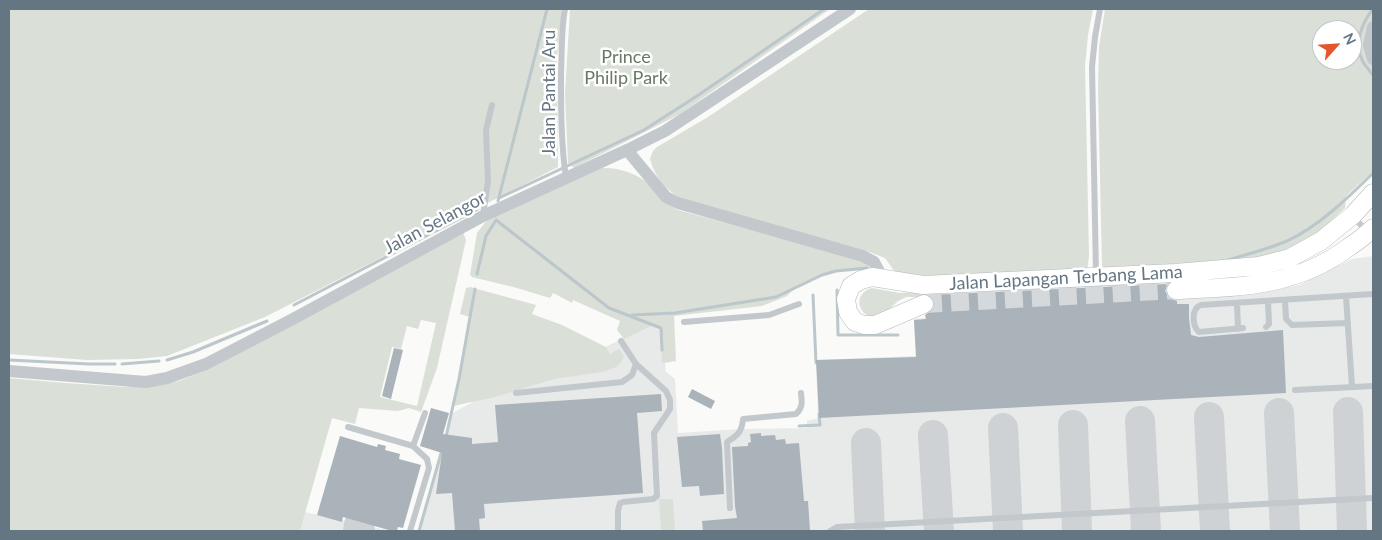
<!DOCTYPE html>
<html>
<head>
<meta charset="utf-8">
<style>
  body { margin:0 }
  #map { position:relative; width:1382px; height:540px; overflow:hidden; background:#fafaf8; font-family:Lato,sans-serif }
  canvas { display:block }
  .frame { position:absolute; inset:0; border:10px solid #657683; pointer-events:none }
  .north { position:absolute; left:1312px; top:20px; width:50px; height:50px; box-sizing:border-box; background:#fff; border:1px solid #c1c8cd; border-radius:50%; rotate:64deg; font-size:14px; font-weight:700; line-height:20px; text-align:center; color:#657683 }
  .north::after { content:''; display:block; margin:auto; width:18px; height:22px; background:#e4572e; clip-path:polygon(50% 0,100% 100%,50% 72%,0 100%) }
</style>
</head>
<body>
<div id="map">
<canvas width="1382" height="540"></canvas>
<div class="frame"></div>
<div class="north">N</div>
</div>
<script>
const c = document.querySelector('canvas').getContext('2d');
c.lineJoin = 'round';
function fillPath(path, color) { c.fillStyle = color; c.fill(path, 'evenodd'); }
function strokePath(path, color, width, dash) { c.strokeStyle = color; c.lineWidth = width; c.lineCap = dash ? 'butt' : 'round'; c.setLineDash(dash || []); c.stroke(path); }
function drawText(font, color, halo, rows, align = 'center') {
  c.font = font + ' Lato,sans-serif'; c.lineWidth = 5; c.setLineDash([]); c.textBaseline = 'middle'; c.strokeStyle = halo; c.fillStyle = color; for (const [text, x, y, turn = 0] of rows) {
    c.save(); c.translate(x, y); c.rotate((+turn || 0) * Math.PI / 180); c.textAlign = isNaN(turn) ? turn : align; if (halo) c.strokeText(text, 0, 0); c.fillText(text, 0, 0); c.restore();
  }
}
const built = new Path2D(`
  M1373,256V531H419L451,414L480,398L555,371L668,317L670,362L665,363L666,372L675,379L678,433L742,429L807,428V421L818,418L816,360L916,356L914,319L926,318L924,287L1176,276L1196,295L1269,291L1299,285L1352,259Z
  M305,512L390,531H300Z`);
const green = new Path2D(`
  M9,9H562L557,56L558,167L265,317L167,356L138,359L87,360L9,354Z
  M570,9H830L680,114L574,168L568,163L565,94Z
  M869,9H1093L1088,35L1085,66L1089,256L1087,271L920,277L895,272L885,258L867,251L684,200C666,190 656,180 650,159L653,151L657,147L708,117Z
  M1105,9H1373C1373,20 1373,18 1369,28C1365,39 1368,57 1373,67V171L1346,196L1345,208C1336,216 1327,226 1317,233C1280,260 1233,261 1189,263C1161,265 1133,266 1105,268L1102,266L1098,88L1099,47ZM1322,30H1352V60H1322Z
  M601,168C618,167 636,173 649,184C659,193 665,204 678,210L858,259L868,264V268L836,271L822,275L797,286L787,296L762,306L674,316L676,361L662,363L661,328L653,325L624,339L617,330L620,321L573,300L572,303L553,293L550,298L517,288L472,277L470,275L477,233L487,220Z
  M463,232L466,240L437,368L421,412L409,408L398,411L359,408L355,424L332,418L300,531H9V378L65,383L125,387L157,386L179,381L209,369ZM421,320L436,323L417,406L380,397L392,347L401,349L407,326L418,329Z
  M470,287L536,305L532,314L562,325L606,347L610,354L619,349L624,356L622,361L616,367L603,372L554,379L495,397L453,406L470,317L460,314L466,288Z
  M872,288L900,293L921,292V297H906L898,301L884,314L871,317C855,311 856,292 872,288Z
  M659,499H673L675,531H661Z`);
const stream = new Path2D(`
  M1373,9C1362,23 1353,44 1363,62C1366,67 1370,71 1373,75
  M499,198L644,130L697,96L824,9
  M498,201L547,9
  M1228,260C1248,254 1268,249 1287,241C1318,227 1349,197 1373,173
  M477,274L486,236L496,220L609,308L661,328L662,350
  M837,290L838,335H898
  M813,295L816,363
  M294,305L478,209
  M632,315L675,313L776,297L822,275L836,271L868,268
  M9,360L89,364H115
  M167,360L193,352L267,321
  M122,364L159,361
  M799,426L820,425L819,414
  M446,437L459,379L475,289
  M419,531L442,450`);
const taxiway = new Path2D(`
  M1348,412L1352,531
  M1279,413L1285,531
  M1209,417L1215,531
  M1140,421L1146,531
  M1073,425L1077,531
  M1003,428L1008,531
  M933,435L939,531
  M866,443L870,531
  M358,531L359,525L360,531`);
const building = new Path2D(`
  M1168,284L1165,291L1171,299L1177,301V304H1189V318L1191,335L1199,337L1283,330L1286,393L819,418L816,360L916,357L914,320L926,319L925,315L933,310L934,300L930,295Z
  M394,348L403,350L391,399L382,396Z
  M692,389L715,401L711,409L688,397Z
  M661,394L662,411L637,413L643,493L484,504L485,518L479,519L480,531H455L452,493L436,494L442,453L420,446L431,408L449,413L443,434L472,438V444L498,442L495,405Z
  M761,433V436L775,435L776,440L785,439L786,444L799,443L804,501H808L810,531H703L702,521L737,518L735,506L732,447L748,446V443L751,442L750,434Z
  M720,434L722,448L724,494L700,496L699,486L682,487L677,437Z
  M340,436L377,447L378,444L386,446L385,450L400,454L399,459L421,465L403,528L398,527L397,531H392L343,517L342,522L317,515Z`);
const secondaryTunnel = new Path2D(`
  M924,304L1176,290`);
const lane = new Path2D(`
  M565,9C561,30 562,53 561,74C561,108 561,144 566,178
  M483,215L488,181L486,130L492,105
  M1353,216L1368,233
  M1096,274L1092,67L1095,37L1100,9
  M1346,296L1352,387
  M1285,300L1286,319L1292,325L1348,323
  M1237,303L1238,329
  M684,322L769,315L799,304
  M1266,327L1269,324L1268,301
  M1243,328L1199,332C1192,326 1191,308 1201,305L1373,294
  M1295,390L1373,386
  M516,393L622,382L632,375L636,364L621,341
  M348,427L413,446L427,459L429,468L410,531
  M413,446L425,413
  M730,508L727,442C737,436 742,432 743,419L796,414C803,408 802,402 801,393
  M618,531V511L620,503L623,502L653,499L657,496L654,433L670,409V400L666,391L636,364
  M830,531L837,527L1373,498`);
const street = new Path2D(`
  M1373,27L1369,45L1373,59
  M627,150L666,197L678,203L863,256L874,262L883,279
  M9,371L146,382L167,378L206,364L291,320L483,216L627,150L665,131L850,9`);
const secondary = new Path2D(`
  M1176,290C1240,287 1296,287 1349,247C1358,241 1366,235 1373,228
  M924,304L875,325H864L855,322L848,312L846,299L851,286L861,280L872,277L923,285L1175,273L1259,266L1290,258L1321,241L1353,215L1373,193`);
const parkNames = [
  ["Prince",626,57],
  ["Philip Park",626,78]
];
const streetNames = [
  ["Jalan Pantai Aru",549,93,-90],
  ["Jalan Selangor",435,223,-28],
  ["Jalan Lapangan Terbang Lama",1066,278,-3]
];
fillPath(built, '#e8e9e9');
fillPath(green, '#dadfd7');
strokePath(stream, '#bbc7cb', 3);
strokePath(taxiway, '#ced2d4', 30);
fillPath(building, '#aab3b9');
strokePath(secondaryTunnel, '#d5d9db', 18, [18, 9]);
strokePath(secondary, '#b3babf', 19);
strokePath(lane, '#c3c8cc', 6);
strokePath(street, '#c3c8cc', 12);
strokePath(secondary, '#fff', 18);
drawText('18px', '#687a64', '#fff', parkNames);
drawText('18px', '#657683', '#fff', streetNames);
</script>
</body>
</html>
